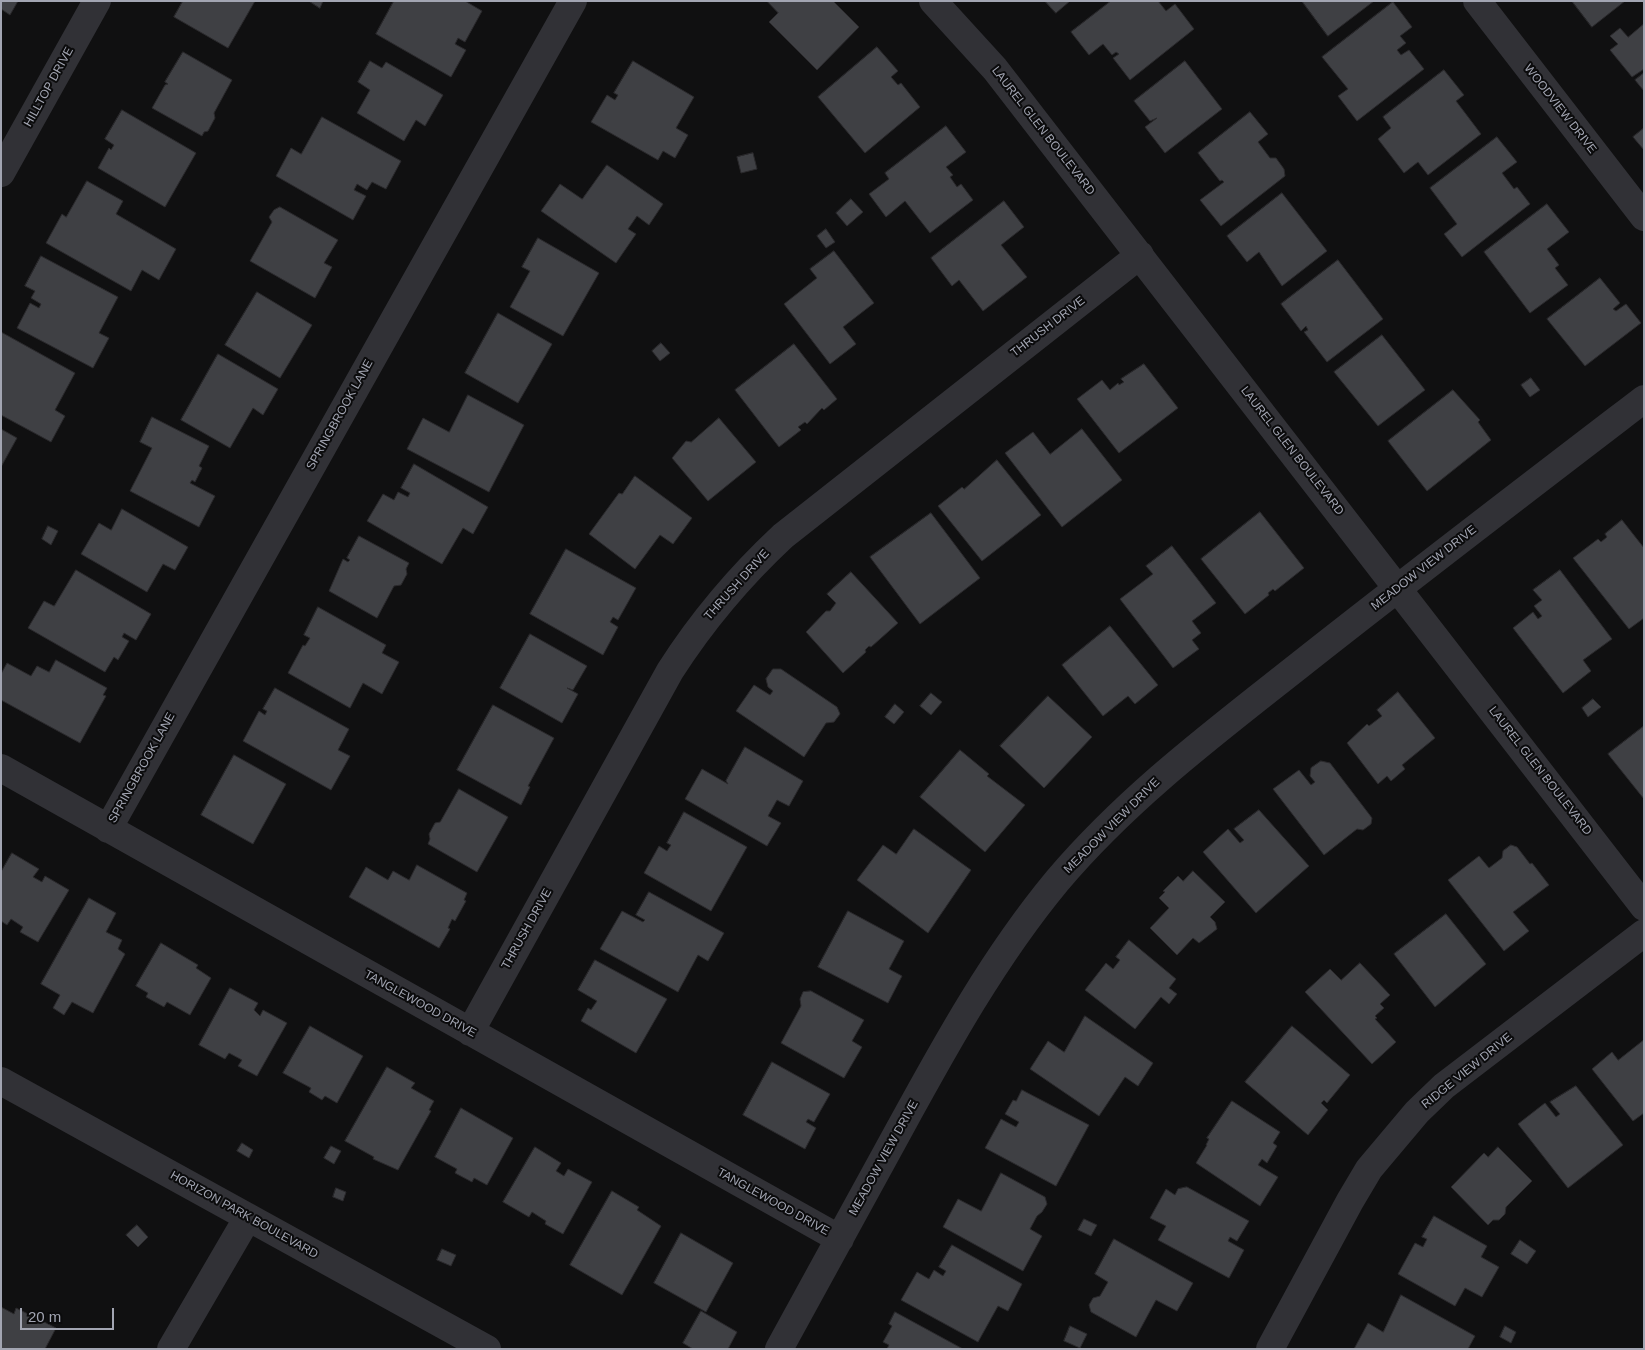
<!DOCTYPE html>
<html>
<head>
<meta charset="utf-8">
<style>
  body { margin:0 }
  #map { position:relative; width:1645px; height:1350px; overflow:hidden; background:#101011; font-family:Helvetica,sans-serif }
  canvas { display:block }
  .frame { position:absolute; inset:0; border:2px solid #a2a5b2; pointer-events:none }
  .scale { position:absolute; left:20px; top:1308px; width:94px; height:22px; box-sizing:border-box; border:2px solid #a2a5b2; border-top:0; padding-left:6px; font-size:15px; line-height:18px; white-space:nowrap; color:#a2a5b2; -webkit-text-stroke:4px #0b0b0c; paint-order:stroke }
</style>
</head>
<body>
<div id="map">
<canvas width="1645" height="1350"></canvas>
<div class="frame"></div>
<div class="scale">20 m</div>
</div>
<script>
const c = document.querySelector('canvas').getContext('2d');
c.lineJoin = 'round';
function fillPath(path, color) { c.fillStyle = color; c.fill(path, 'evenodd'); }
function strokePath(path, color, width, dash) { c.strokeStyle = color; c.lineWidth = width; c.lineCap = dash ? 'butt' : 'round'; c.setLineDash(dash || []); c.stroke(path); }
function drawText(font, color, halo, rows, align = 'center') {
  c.font = font + ' Helvetica,sans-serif'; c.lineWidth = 4; c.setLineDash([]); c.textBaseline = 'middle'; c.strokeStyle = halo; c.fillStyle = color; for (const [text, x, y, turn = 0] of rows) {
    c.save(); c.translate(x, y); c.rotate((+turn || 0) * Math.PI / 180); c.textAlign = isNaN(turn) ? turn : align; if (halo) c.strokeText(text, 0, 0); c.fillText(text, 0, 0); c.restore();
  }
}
const building = new Path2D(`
  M1,1H18L10,15L1,9Z
  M183,1H255L228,48L174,17Z
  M309,1H323L320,8Z
  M394,1H465L482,11L465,42L458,38L455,44L466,50L451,77L376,34Z
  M767,1H833L859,27L817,70L769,22L778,13Z
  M1045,1H1070L1056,13Z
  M1111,1H1158L1166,11L1175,4L1194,29L1130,80L1113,58L1119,54L1116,52L1112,55L1103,44L1089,55L1071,32Z
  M1302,1H1374L1328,36Z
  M1572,1H1625L1592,27Z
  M1393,2L1412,27L1400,36L1406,43L1397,50L1401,55L1409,50L1424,69L1357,121L1338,96L1348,89L1322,57Z
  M1644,24V69L1632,77L1610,50L1618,44L1610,36L1620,28L1628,37Z
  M877,47L898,71L891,77L898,85L901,83L920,107L865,153L818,97Z
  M183,52L232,80L214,113L215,118L208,131L204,132L202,136L152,108L165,85L168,84L165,82Z
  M370,61L382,68L386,62L443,95L425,126L416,120L404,141L357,113L370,90L358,82Z
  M633,61L694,97L676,128L688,135L675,158L663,151L658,160L591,122L607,95L615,100L618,95L614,93Z
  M1185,61L1222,109L1165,153L1145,127L1157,118L1150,121L1134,101Z
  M1444,70L1464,95L1456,101L1481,134L1428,175L1418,162L1404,173L1378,139L1391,128L1383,117Z
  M1644,73V91L1635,80Z
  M122,110L196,153L165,207L98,168L109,148L111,150L114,145L105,139Z
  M1250,112L1268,134L1258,142L1270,158H1276L1284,169L1285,176L1221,226L1200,200L1224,182L1222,180L1220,181L1198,153Z
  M322,117L401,161L386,189L372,182L367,190L357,184L354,190L366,196L353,220L276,176L291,148L301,154Z
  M946,126L966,152L946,167L953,175L950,177L957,187L961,184L973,200L930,233L905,201L886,217L869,194L889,179L885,173Z
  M1644,128V150L1633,137Z
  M1497,137L1517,162L1502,173L1514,189L1517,187L1530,204L1462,257L1444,234L1457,224L1430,188Z
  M753,153L757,169L741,173L737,157Z
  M607,165L663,204L649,225L637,216L628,229L636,234L616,263L541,211L560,184L582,199Z
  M87,181L123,201L116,214L176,249L159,280L142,270L131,291L46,243L62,214L66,217Z
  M1282,193L1327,251L1282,286L1259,252L1247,262L1227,236Z
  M851,199L863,212L847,226L836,213Z
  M1004,201L1024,227L1001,245L1027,277L983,311L959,280L952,286L931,258Z
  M1547,204L1569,232L1547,249L1559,265L1555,268L1568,285L1530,313L1484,252Z
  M280,207L338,240L324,263L332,267L315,298L250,261L272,222L269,217L274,210Z
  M826,229L835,242L826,248L817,236Z
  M538,238L599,273L563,336L510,307L530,271L522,267Z
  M834,251L874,303L843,327L856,344L830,364L784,304L817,278L810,269Z
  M41,256L118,297L99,333L109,338L93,368L17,328L30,303L39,308L41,304L31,298L35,291L25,286Z
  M1338,260L1383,319L1327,362L1304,332L1308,330L1306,326L1301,331L1281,304Z
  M1600,278L1620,303L1613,309L1616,311L1626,304L1641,323L1585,366L1547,319Z
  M257,292L312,325L280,378L225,345Z
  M498,313L552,344L518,403L465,373Z
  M1,332L75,373L55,410L65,416L51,442L1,415Z
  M1382,335L1425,390L1378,426L1334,372Z
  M661,343L670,353L660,361L652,351Z
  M794,344L837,399L824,410L822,408L807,424L805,422L798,427L801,430L779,447L735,390Z
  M218,354L278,389L263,415L253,408L230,448L181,420Z
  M1144,364L1178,408L1119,453L1077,399L1102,380L1110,390L1118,383L1119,385L1124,382L1121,379Z
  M1531,378L1540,390L1530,397L1521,385Z
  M1453,390L1480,420L1478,422L1491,440L1427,491L1388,441Z
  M468,395L524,425L489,492L407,449L423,418L449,432Z
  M152,417L209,446L199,466L202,468L195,482L192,480L190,483L215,496L199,527L130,491L152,448L140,442Z
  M719,418L756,462L708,501L672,458L686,441L691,442Z
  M1,429L17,438L1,467Z
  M1082,429L1122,480L1062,527L1005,453L1033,432L1050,454Z
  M997,460L1041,515L982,561L938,506L962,487L964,489Z
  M414,464L488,507L473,534L463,528L442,564L367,521L383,494L394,500L398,492L408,497L410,493L401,488Z
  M635,476L692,518L673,544L660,535L635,569L589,534L619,493L622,494Z
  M122,509L188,547L175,570L163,564L147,592L81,554L99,523L111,530Z
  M1260,512L1304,568L1275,591L1273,589L1268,593L1269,595L1245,614L1201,559Z
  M931,513L980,578L920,624L870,557Z
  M1622,520L1644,548V618L1629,629L1573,558L1598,539L1601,542L1607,537L1605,534Z
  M48,526L58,531L51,545L42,539Z
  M359,536L409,563L406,569L407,574L401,585L394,586L377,618L329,591L343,559L348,562L350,560L347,558Z
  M1172,546L1216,603L1192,621L1201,633L1192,640L1199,649L1173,668L1120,599L1153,574L1146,566Z
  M566,549L636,588L618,620L613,617L610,622L618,627L603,655L530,614Z
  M76,570L151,614L136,640L124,633L122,637L129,641L118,660L114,657L105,672L28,628L44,601L54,606Z
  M1560,570L1612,639L1583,660L1591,671L1563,693L1513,628L1533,612L1538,619L1542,616L1534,606L1542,600L1533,590Z
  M851,572L898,623L871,647L869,646L865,650L866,652L843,673L806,632L826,611H830L836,603L827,594Z
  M318,607L386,645L382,653L399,662L382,694L363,683L350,708L288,673L303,645L305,646L310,638L304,635Z
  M1110,626L1158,685L1135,704L1128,696L1103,716L1062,665Z
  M530,634L587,666L573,690L567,688L578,694L562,723L500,688Z
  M56,660L107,688L103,695L106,696L80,743L1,700V674L7,663L31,676L37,666L49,672Z
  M773,669H781L837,707L840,714L834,722L826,723L804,757L736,711L754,685L770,695L773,691L768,687L766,679Z
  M275,688L349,729L338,750L350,756L331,790L243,741L259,711L265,715L267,711L263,709Z
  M1398,692L1435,738L1402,765L1405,769L1391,781L1387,776L1378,784L1347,743L1367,724L1369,726L1382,716L1377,710Z
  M931,693L942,702L931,715L920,706Z
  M1048,696L1092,737L1044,788L1000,746Z
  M1593,699L1601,707L1588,717L1582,708Z
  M895,704L904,712L894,724L885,717Z
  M493,705L554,738L528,786L530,787L521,805L457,770Z
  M1644,726V799L1608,754Z
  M745,747L803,781L789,806L777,800L768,816L781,823L767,846L685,799L702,769L728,784L726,781Z
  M960,750L989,774L987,776L1025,805L985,852L920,797Z
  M234,755L286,784L253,844L201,815Z
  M1321,761L1330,763L1372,818L1371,824L1363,830L1357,829L1324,855L1273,789L1299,770L1311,785L1315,782L1310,776L1311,768Z
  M459,789L508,817L477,872L428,844L430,839L429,834L435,823L440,822Z
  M1259,810L1309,866L1256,913L1203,852L1228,829L1240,843L1244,840L1234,829Z
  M684,812L747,847L711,911L644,873L659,846L667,851L671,845L667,843Z
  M914,829L971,870L928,933L857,880L883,845L896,854Z
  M1511,845L1517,847L1530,864L1532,863L1549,885L1513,912L1529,931L1504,951L1448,880L1479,856L1489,868L1502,858L1503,851Z
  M12,853L39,869L33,877L42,882L45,876L69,890L38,942L20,932L23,927L11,919L7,925L1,921V872Z
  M417,865L467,893L464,900L466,901L455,921L452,919L448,928L450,929L439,948L349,897L366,867L388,880L393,871L409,880Z
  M1193,871L1225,902L1210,917L1215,922L1217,929L1199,943L1193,938L1177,955L1150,928L1169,908L1159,898L1165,892L1163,891L1178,876L1183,881Z
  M649,892L724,933L708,961L698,955L678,992L600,949L622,911L643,922L645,920L636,915Z
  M89,898L116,913L106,932L122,940L118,949L125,954L93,1013L72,1002L64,1015L53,1008L60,995L41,984Z
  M848,911L904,941L889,969L902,976L888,1003L818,967Z
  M1446,914L1486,964L1435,1007L1394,954Z
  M1129,940L1176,979L1169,988L1177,994L1169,1004L1161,997L1135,1029L1085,990L1106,963L1113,969L1120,960L1116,957Z
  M161,943L198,965L196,968L211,978L190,1015L167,1002L164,1007L146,997L148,993L136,986Z
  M595,960L667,999L636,1053L581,1021L588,1008L591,1010L597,1001L578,990Z
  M1360,963L1390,995L1380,1004L1384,1008L1375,1016L1377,1018L1375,1019L1396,1042L1372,1064L1305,992L1330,969L1341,980Z
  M230,988L258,1003L254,1010L260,1016L263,1010L287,1023L257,1076L238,1066L242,1060L229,1053L225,1059L199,1045Z
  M811,991L864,1020L852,1041L862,1047L844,1078L781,1043L801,1006L800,999L803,992Z
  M1085,1016L1153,1063L1138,1086L1125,1077L1099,1116L1030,1069L1048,1041L1064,1052Z
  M310,1026L363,1056L337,1103L325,1096L322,1100L309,1092L311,1088L283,1073Z
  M1292,1026L1350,1075L1327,1103L1324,1100L1321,1103L1328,1110L1308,1135L1245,1082Z
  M1644,1040V1113L1633,1121L1592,1069L1612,1052L1618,1060Z
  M772,1062L830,1094L814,1122L808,1119L806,1122L816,1128L805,1149L743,1115Z
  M387,1067L415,1083L411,1088L434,1101L429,1110L431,1111L398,1170L373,1159L374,1157L345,1141Z
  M1576,1086L1623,1145L1568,1188L1518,1124L1545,1103L1556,1117L1560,1114L1550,1102Z
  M1022,1090L1089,1125L1056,1186L985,1148L1001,1119L1016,1127L1019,1122L1005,1114L1013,1100L1016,1101Z
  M1232,1101L1280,1132L1273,1143L1277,1146L1267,1163L1262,1159L1258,1165L1278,1177L1260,1206L1196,1163L1207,1145H1206L1209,1139L1207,1138Z
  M461,1108L513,1138L487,1185L474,1178L472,1182L455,1173L457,1169L435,1157Z
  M242,1143L253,1150L249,1158L237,1151Z
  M331,1146L341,1151L334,1164L324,1158Z
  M535,1147L561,1163L556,1171L564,1176L568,1169L592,1182L563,1234L545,1224L546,1221L532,1212L529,1217L503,1202Z
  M1498,1147L1532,1181L1506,1207L1505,1214L1499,1220H1493L1488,1225L1451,1187L1484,1153L1488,1157Z
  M1001,1173L1045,1197L1047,1204L1042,1212L1037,1216L1030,1229L1042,1236L1023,1271L943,1227L958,1199L981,1211Z
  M1187,1187L1249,1221L1237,1241L1230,1237L1228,1241L1244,1250L1229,1278L1158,1240L1166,1226L1150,1218L1166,1189L1175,1195L1178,1189Z
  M336,1188L346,1192L343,1201L333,1197Z
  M612,1191L639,1207L637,1210L661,1226L622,1295L570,1265Z
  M1434,1216L1487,1246L1481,1257L1499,1267L1482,1297L1465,1288L1455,1306L1398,1274L1415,1243L1423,1247L1427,1239L1422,1237Z
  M1084,1219L1097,1225L1091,1236L1078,1230Z
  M137,1225L148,1237L138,1247L126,1235Z
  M681,1233L733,1263L706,1312L654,1283Z
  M1114,1239L1193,1283L1177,1311L1156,1300L1136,1337L1091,1312L1089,1305L1093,1298L1100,1296L1108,1282L1095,1274Z
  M1520,1240L1536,1251L1527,1264L1511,1254Z
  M952,1245L1022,1284L1008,1311L998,1306L978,1342L901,1300L917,1272L929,1279L934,1270L943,1276L946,1271L939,1267Z
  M442,1249L456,1255L451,1266L437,1260Z
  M1401,1295L1475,1336L1468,1349H1354L1368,1323L1383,1332Z
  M1,1307L14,1314L16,1308L56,1328L45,1349H1Z
  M701,1311L737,1332L728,1349H693L683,1343Z
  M895,1312L963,1349H887L889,1345L883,1342L892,1326L889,1324Z
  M1070,1326L1087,1334L1080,1348L1064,1341Z
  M1505,1326L1516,1332L1511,1343L1500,1337Z`);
const minor = new Path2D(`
  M933,1L995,69L1053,144L1644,907
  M1477,1L1644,217
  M1,173L97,1
  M1,768L840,1239
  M108,829L573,1
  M470,1032L670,671C702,621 739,577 783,536L1140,255
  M1,1081L487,1349
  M171,1349L248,1217
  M779,1349C819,1276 859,1203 899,1130C946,1044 994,957 1057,881C1128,797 1215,732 1301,664C1415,574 1529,487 1644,399
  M1270,1349L1350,1201L1369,1169L1417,1112L1444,1086L1644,933`);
const streetNames = [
  ["HILLTOP DRIVE",49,87,-61],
  ["WOODVIEW DRIVE",1560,109,52],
  ["LAUREL GLEN BOULEVARD",1043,131,52],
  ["THRUSH DRIVE",1048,327,-38],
  ["SPRINGBROOK LANE",340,415,-61],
  ["LAUREL GLEN BOULEVARD",1292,451,52],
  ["MEADOW VIEW DRIVE",1424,568,-38],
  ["THRUSH DRIVE",737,585,-48],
  ["SPRINGBROOK LANE",142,768,-61],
  ["LAUREL GLEN BOULEVARD",1540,771,52],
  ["MEADOW VIEW DRIVE",1112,826,-45],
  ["THRUSH DRIVE",527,929,-61],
  ["TANGLEWOOD DRIVE",420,1004,29],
  ["RIDGE VIEW DRIVE",1467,1071,-39],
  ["MEADOW VIEW DRIVE",884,1158,-61],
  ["TANGLEWOOD DRIVE",773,1202,29],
  ["HORIZON PARK BOULEVARD",244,1215,29]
];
fillPath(building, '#3f4044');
strokePath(building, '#2b2a2d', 1);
strokePath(minor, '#313136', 28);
drawText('12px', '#a2a5b2', '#0b0b0c', streetNames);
</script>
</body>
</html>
